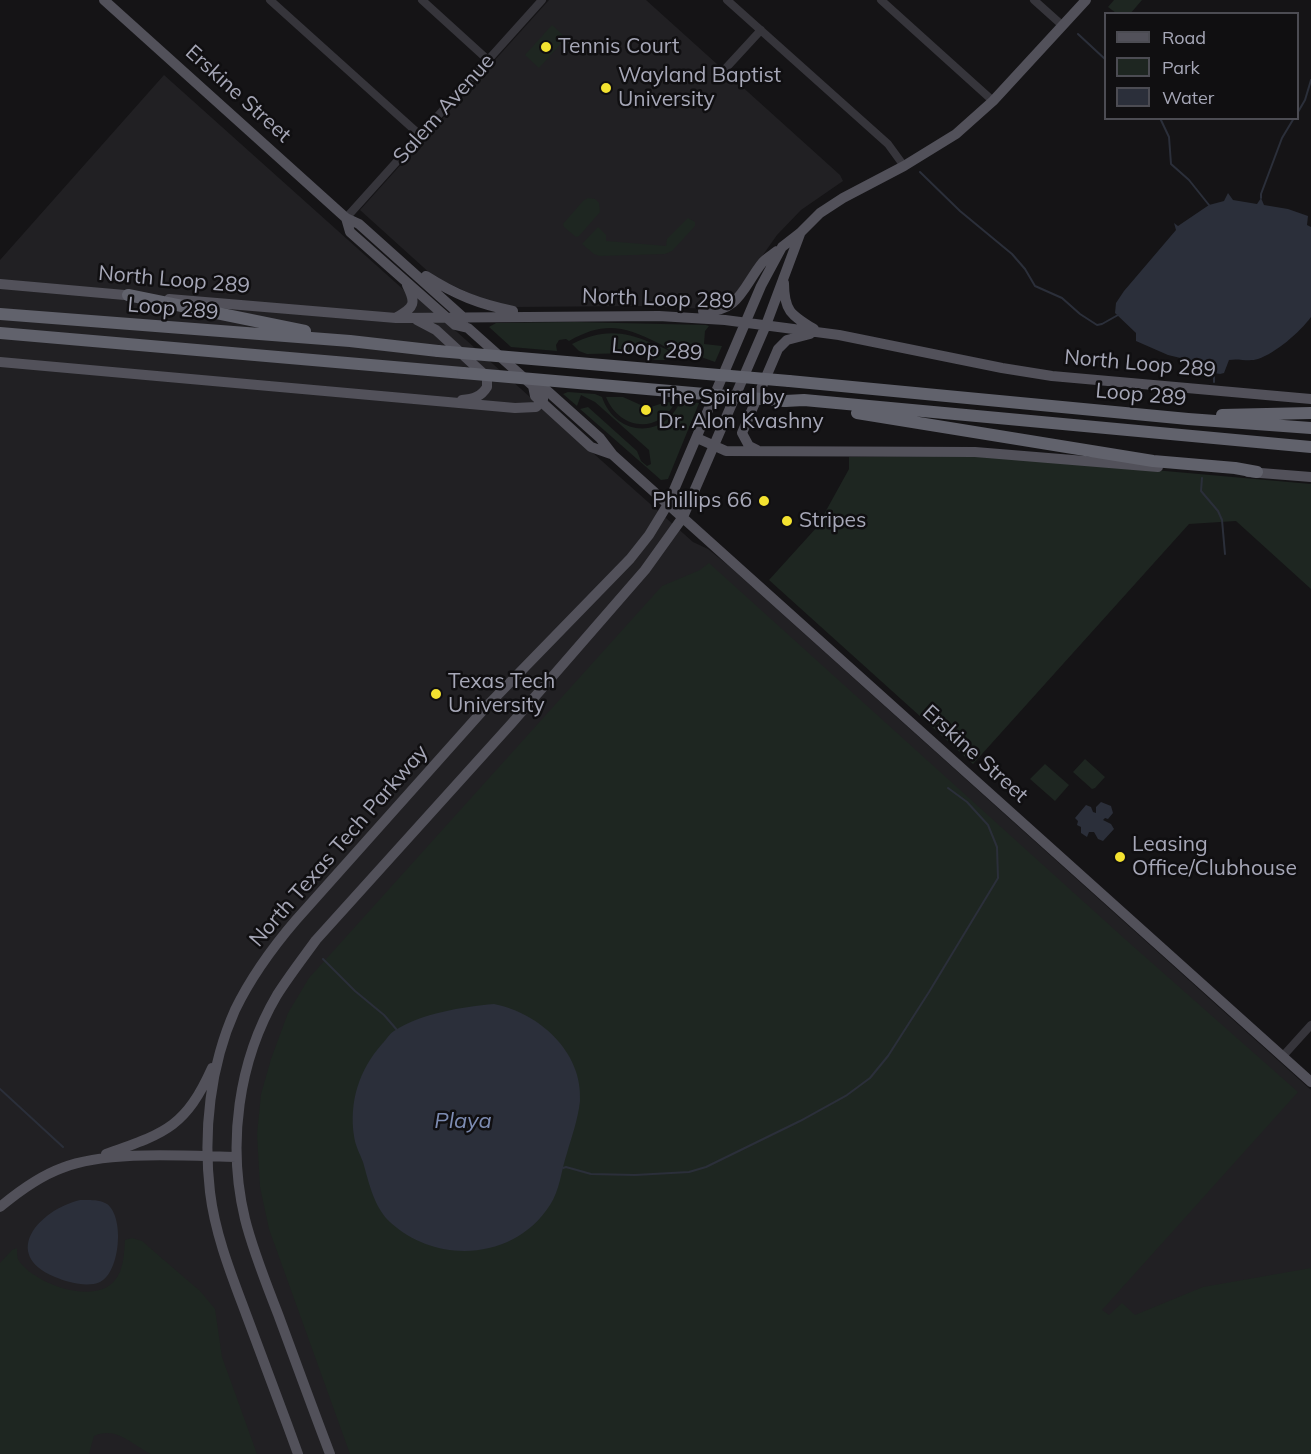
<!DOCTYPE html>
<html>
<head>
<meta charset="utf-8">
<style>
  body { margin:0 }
  #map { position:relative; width:1311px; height:1454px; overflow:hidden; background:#151416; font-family:Mulish,sans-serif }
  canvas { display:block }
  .legend { position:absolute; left:1104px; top:12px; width:195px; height:108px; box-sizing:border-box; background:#100f11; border:2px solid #4c4c53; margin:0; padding:8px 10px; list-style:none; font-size:18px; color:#a6a7b7 }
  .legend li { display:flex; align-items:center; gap:12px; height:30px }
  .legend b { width:30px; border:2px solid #4c4c53 }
</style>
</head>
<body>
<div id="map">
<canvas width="1311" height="1454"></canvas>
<ul class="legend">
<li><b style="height:8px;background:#52515a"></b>Road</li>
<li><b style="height:16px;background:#1e2621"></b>Park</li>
<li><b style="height:16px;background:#2b2f3a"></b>Water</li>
</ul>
</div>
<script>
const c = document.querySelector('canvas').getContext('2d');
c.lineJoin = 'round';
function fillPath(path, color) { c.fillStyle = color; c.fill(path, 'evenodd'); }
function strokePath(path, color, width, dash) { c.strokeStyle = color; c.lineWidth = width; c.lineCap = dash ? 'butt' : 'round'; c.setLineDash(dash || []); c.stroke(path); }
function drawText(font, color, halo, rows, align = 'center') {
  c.font = font + ' Mulish,sans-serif'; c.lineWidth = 5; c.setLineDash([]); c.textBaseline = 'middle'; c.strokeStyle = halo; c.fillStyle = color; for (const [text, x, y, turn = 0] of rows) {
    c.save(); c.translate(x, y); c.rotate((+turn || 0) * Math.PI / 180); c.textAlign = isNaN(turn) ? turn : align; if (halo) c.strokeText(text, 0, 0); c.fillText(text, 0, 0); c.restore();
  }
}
const built = new Path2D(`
  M549,0H646L840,175L843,181L801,210L777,235L732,299L710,309L638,306L515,307L492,304L433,276L360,210Z
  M164,75L405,291L421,300L448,324L693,542L708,549L729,566L1311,1090V1454H0V260Z`);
const green = new Path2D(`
  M1114,0H1142L1130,14L1116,13L1108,7Z
  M552,25L566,38L539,68L525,55Z
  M588,198L595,199L599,203L600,212L579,236L576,237L564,227L563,224L583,201Z
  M688,218L695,222V226L672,251L665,254L600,256L594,254L582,244L598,227L606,235V241L666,246L667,239Z
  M575,322L706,325L709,326L705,331L704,344L722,346L715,362L690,353L675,358L676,360H655L637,353L587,354L579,351L572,344C599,330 622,330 649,342C657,346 665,347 673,354C668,348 664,346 658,343C624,326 604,321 569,341L566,339L559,340L556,345L557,351L511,347L489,327L496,323Z
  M568,392L595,394L602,397C615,436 663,440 680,402L699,403L668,479L661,480L580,409L588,407L637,451L641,461L647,466L651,464L649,450L595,402L581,395L577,406L563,394Z
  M606,397H623L643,406L651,407L666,402L675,403C657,435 619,429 606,397Z
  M970,456L1098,465L1311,484V589L1236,521L1189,524L973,764L769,580L817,527L849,469V457Z
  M709,563L1126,940L1298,1092L1102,1310L1109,1315L1122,1303L1135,1315L1203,1287L1311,1268V1454H350L269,1229L260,1187L257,1134L261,1094L271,1059L288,1013L309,978L662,586L700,570Z
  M1085,759L1105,777L1095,788L1092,789L1073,772Z
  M1045,764L1069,785L1055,801L1030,779Z
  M132,1238L142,1241L165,1261L200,1291L215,1309L222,1357L257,1454H151C130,1444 117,1426 94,1436L89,1454H0V1263L12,1250L17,1248C17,1252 17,1258 19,1261C35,1284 95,1306 115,1280C124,1270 124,1252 125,1240Z`);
const water = new Path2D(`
  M1228,193L1233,200L1257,204L1261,198L1264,205L1288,209L1308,216L1307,225L1311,227V317C1300,332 1276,353 1258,359C1248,362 1239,358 1229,360L1224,373L1220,374L1209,372L1201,363L1168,355L1136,341V333L1115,313L1116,303L1124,291L1176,230L1174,223L1178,226L1209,205L1224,201Z
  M1101,802L1111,806L1113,813L1108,819L1105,818L1103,820L1111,824L1114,829L1103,841L1098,839L1094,832H1089L1087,837L1081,833V827L1077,825L1078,821L1075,818L1086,805L1091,807L1093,812L1096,813V807Z
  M494,1004C539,1013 583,1052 580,1101C578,1119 572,1136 567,1153C561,1171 560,1190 550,1205C515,1260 438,1265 391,1223C374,1208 369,1183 363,1162C360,1154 355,1145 354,1136C349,1102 359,1070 382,1044C386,1040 389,1034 394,1031C422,1013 462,1007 494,1004Z
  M80,1200C88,1200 100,1199 107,1204C125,1217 120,1273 100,1282C87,1288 67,1282 55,1277C0,1254 39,1210 80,1200Z`);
const stream = new Path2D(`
  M1078,34L1106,60
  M1298,112L1305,100L1311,80
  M1160,118L1169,137L1171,164L1189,180L1209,205
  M920,172L960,211L1012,254L1025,269L1035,286L1062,298L1080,314L1097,325L1102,324L1118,315
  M1261,198V194L1282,138L1294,118
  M1214,382V373
  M1202,478L1201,491L1218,511L1222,520L1225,554
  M323,959L355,991L384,1015L397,1030
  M0,1089L63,1147
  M563,1168L566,1167L591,1174L635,1175L689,1172L706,1167L800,1121L847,1095L870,1078L888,1056L929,992L998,878L997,847L988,825L967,802L948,788`);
const minor = new Path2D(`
  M270,0L420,135
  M422,0L488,60
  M727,0L888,144L904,166
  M881,0L993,101
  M1034,0L1063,26
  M726,68L761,30
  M346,218L542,0
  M1283,1056L1311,1025`);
const major = new Path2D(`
  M104,0L346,218L359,224L465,319
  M346,218L350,232L455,325L468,328L533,386L543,387L600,438L613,455L1311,1082
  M426,276C456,295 479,304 513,311
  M784,283C784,311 791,315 814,329
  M0,284L136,296
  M169,299L396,318L659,316L725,320L839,335L1002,368L1052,376L1311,399
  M703,311C739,313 743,287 762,263C766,258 772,255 777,251
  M397,317C415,307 416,303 407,285
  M417,320L436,330L487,377V387C481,397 473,399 462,400
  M0,362L515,408L536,407L543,400V387
  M533,386L535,396L591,447L611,454
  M697,438L726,451L975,452L1158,467
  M757,450L749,446L742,433L778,349L787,340L810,334
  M1248,472L1311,477
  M106,1154C165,1133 185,1128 212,1068
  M0,1207C18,1192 40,1176 62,1168C108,1150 186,1156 236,1157
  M298,1454C281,1407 263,1360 246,1314C231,1274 215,1234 210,1192C203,1132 210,1066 235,1010C251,977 272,948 296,920L486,707L630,559L649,535L668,504L761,286L782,247L800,233L820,213L843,198L904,166L956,134L993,101L1086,0
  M330,1454C312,1407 295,1360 278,1314C266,1283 253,1251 245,1219C227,1145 238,1061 277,995C289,976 303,958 316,940L512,723L645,570L683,517L766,325L800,234`);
const highway = new Path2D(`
  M128,295L305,331
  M0,314L350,341L438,351
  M0,333L463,373
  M789,381L1188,419L1311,428
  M785,401L804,400L1311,447
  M857,413L1153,461L1235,468L1257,472
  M1222,415L1311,413`);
const highwayBridge = new Path2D(`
  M438,351L789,381
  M463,373L785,401`);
const markers = [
  [546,47,6,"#f3e230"],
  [606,88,6,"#f3e230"],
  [646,410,6,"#f3e230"],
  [764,501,6,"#f3e230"],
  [787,521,6,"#f3e230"],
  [436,694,6,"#f3e230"],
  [1120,857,6,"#f3e230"]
];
const poiNames = [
  ["Tennis Court",558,47],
  ["Wayland Baptist",618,76],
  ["University",618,100],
  ["The Spiral by",658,398],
  ["Dr. Alon Kvashny",658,422],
  ["Phillips 66",752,501,"right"],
  ["Stripes",799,521],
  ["Texas Tech",448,682],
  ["University",448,706],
  ["Leasing",1132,845],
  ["Office/Clubhouse",1132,869]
];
const streetNames = [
  ["Erskine Street",238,94,42],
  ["Salem Avenue",444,109,-48],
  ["North Loop 289",174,280,5],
  ["North Loop 289",658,299,2],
  ["Loop 289",173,309,5],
  ["Loop 289",657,350,5],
  ["North Loop 289",1140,364,5],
  ["Loop 289",1141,395,5],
  ["Erskine Street",975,754,42],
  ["North Texas Tech Parkway",339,846,-49]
];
const waterNames = [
  ["Playa",463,1121]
];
fillPath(built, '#212023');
fillPath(green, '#1e2621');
fillPath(water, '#2b2f3a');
strokePath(stream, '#2b2f3a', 2);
strokePath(minor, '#36353b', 8);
strokePath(major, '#52515a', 10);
strokePath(highway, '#61626c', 12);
strokePath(highwayBridge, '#61626c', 12);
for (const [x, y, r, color] of markers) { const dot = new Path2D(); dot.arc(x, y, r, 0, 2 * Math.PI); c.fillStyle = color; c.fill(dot); strokePath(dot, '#100f11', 2); }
drawText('21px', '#a6a7b7', '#100f11', poiNames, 'left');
drawText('21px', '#a6a7b7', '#100f11', streetNames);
drawText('italic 22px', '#7d8cb2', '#100f11', waterNames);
</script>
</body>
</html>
